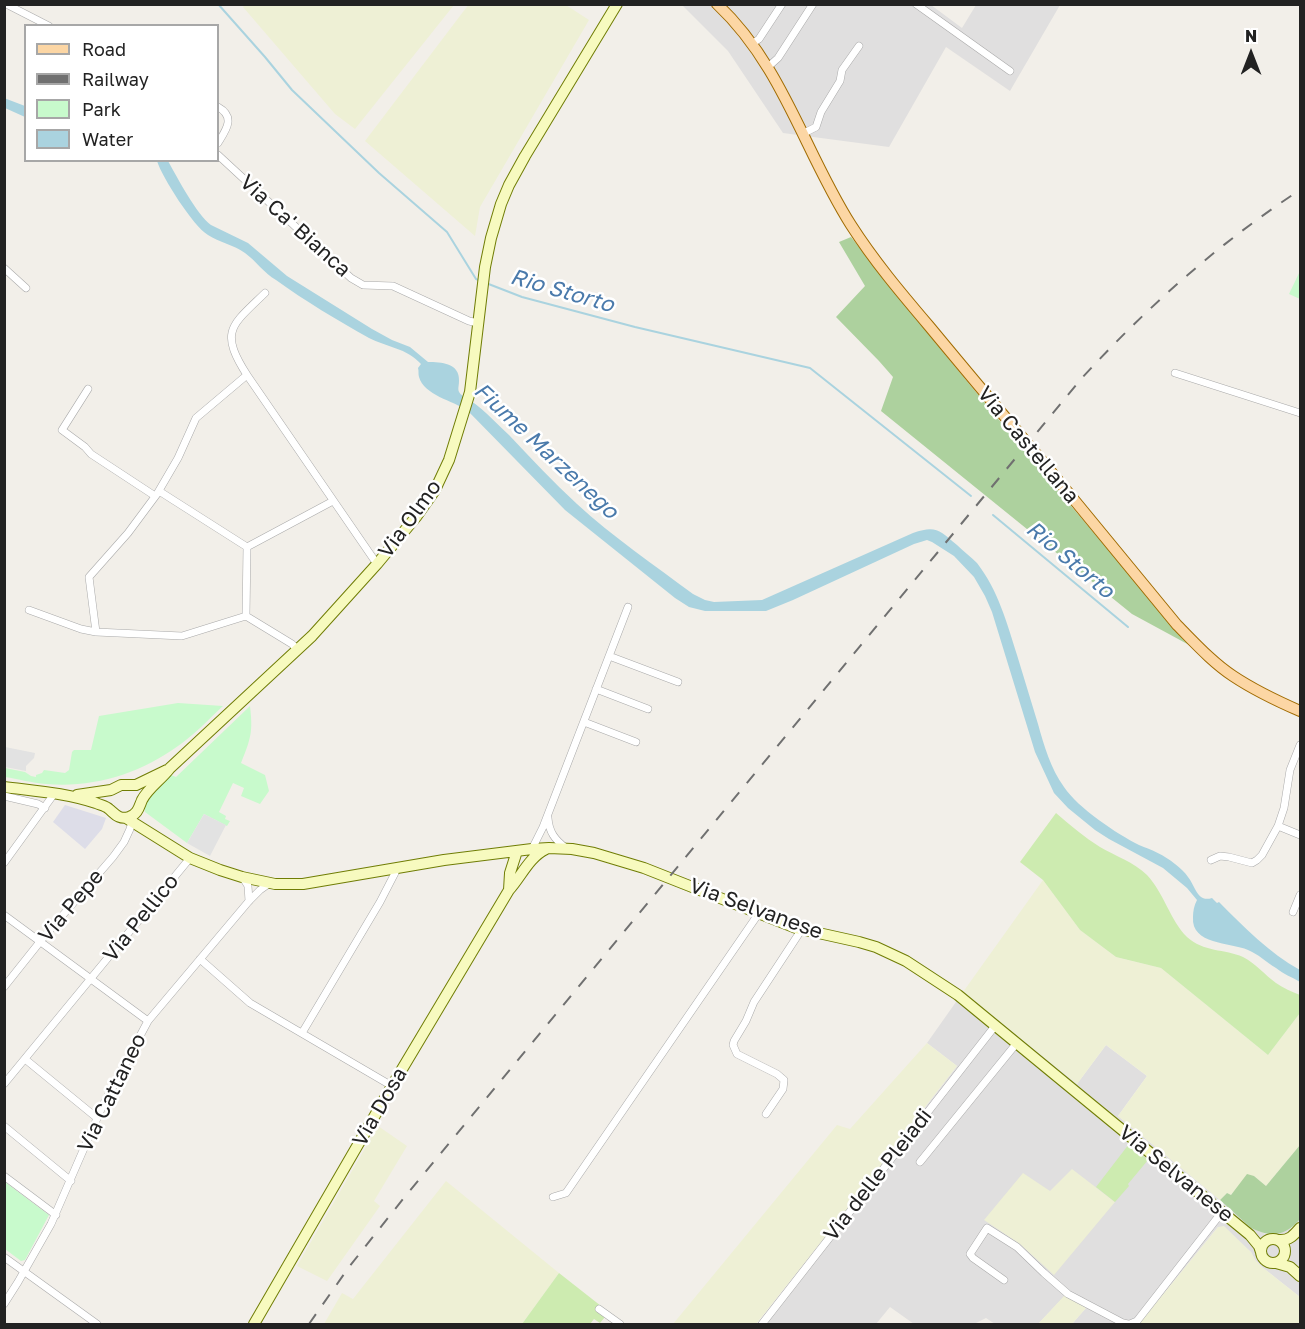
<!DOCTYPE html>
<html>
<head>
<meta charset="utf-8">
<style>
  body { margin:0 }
  #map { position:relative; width:1305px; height:1329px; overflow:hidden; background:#f2efe9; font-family:"Golos Text",sans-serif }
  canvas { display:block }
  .frame { position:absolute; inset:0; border:6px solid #222; pointer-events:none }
  .legend { position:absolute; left:24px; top:24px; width:195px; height:138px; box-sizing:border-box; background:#fff; border:2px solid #a7a7a7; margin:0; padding:8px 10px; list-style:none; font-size:18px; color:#222 }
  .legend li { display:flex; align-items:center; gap:12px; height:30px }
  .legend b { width:30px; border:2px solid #a7a7a7 }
  .north { position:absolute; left:1221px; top:24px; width:60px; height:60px; -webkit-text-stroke:4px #fff; paint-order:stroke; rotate:0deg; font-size:16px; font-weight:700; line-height:24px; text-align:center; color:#222 }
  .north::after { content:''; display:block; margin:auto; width:21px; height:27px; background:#222; clip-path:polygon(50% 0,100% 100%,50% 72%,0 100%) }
</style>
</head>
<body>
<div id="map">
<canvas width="1305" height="1329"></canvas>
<div class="frame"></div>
<ul class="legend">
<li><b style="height:8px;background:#fcd6a4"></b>Road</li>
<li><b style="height:8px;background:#707070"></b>Railway</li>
<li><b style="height:16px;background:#c8facc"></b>Park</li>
<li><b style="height:16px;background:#aad3df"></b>Water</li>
</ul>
<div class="north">N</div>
</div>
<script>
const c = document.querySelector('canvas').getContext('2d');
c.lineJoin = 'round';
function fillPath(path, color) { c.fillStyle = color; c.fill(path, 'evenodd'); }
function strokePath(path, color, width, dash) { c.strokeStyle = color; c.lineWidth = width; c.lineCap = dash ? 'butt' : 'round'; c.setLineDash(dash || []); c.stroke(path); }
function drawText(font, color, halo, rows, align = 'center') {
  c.font = font + ' "Golos Text",sans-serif'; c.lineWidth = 5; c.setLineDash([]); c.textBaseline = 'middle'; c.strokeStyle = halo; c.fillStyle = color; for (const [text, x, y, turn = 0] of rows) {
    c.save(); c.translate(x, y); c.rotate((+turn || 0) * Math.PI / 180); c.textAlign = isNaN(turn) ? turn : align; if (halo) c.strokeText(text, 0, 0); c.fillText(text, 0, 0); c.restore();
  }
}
const residential = new Path2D(`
  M682,5H931L962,28L976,5H1060L1010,91L946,47L889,147L783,133L728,51Z
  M963,992L1077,1084L1106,1045L1147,1076L1118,1116L1220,1200L1251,1228L1266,1234L1276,1233L1292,1228L1300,1219V1297L1262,1267L1255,1260L1251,1252L1218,1227L1139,1324H1072L1086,1308L1065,1296L1038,1324H995L986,1318L974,1324H914L890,1307L876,1324H757L890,1155L893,1149L957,1066L927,1043Z`);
const farmland = new Path2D(`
  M245,4L346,5H454L355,129L335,114L243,7Z
  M469,4L566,5L589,20L480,207L475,236L365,141Z
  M1043,880L1080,930L1116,957L1161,968L1268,1055L1300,1013V1145L1266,1186L1254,1176L1230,1195L1227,1193L1220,1200L1118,1116L1147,1076L1106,1045L1077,1084L963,992Z
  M927,1043L957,1066L893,1148L890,1155L756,1324H673L837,1125L850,1129Z
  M378,1126L407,1146L374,1201L380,1206L327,1281L297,1266Z
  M1072,1169L1115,1202L1054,1275L1020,1244L984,1220L1023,1173L1050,1191Z
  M446,1181L559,1273L522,1324H324L342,1293L353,1299Z
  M1224,1226L1251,1252L1255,1260L1262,1267L1300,1297V1324H1139L1218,1227Z
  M1065,1295L1086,1308L1072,1324H1038Z`);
const grass = new Path2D(`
  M1056,813C1070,825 1084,837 1100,847C1115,856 1134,862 1147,875C1164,893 1170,920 1187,937C1203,952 1225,949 1243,957C1255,963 1265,975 1276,983C1283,988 1292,992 1300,995V1013L1268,1055L1161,968L1116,957L1080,930L1043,880L1020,862Z
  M1129,1144L1148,1160L1128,1184L1129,1186L1115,1202L1096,1187Z
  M559,1273L601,1306L598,1311L605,1317L600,1323L594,1319L590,1324H522Z`);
const forest = new Path2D(`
  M851,237C961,377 1075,512 1191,646L1132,614L881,411L893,377L879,361L836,317L865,286L839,242Z
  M1300,1145V1219C1286,1236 1271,1238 1251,1228L1220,1200L1227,1193L1231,1195L1247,1174L1254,1176L1266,1186Z`);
const park = new Path2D(`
  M1300,271V299L1289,294Z
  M178,703L223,706C208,720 194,735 178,746C139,774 94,788 46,784C32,783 18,779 5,777V768L25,772L31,776L36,777V775L42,773L44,770L65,773L69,770L72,752L74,750H91L99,716Z
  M250,706C253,732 251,738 241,763L265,775L269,791L260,804L241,796L244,788L233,783L219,812L226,816L225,819L230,821L227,826L204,814L187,843L145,812C142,797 161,784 171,775L176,777Z
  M5,1182L49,1215L25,1260L21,1261L5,1249Z`);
const parking = new Path2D(`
  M5,747L35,753L34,758L26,766V771L5,767Z
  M204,814L226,825L210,856L187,843Z`);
const plaza = new Path2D(`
  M65,805L106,818L102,829L85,849L53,822Z`);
const water = new Path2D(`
  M4,98L25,106V117L5,108Z
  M157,161H168C177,177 197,215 211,225L248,243L287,276L372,329L392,340L410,347L428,362C441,362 460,363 459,381C459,388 456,391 463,396C481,406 494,421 509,435C531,458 553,482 577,504C613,537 654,565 693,594L705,600L714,602L762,600L913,533C936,525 939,530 957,545C963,551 971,557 977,563C998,590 1007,623 1017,655C1024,678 1031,701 1038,724C1044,746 1051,769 1064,787C1078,808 1117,834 1139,845C1152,850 1164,855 1175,864C1180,868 1185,872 1188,877C1195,885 1197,903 1212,898L1217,903L1219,902C1244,927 1269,953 1300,970V982C1292,977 1283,974 1276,968C1266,962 1258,954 1248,950C1230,942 1191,945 1193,917C1193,911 1194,906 1197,900L1187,888L1163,868L1109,839L1095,830L1068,808L1054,793L1035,752L992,612L985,596L974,577L954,556L932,542L927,540L914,544L793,600L766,611H705L689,607L675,598L565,510L467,410C453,401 424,395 419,377C418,374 419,371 418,368L421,364C407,348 386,347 369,338C337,320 305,301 276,280C264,273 256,261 245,253C234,245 219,242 208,235C193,226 162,177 157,161Z`);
const stream = new Path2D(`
  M218,4L265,57L292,90L379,173L447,232L476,279L481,281
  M486,283L522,297L635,327L810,368L971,496
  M993,515L1128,627`);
const street = new Path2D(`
  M6,4L49,26
  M916,4L1010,71
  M752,44L759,39L782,4
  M768,67L778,58L813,4
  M218,107C236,117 226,130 218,143
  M804,133L816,127L821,112L840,81L842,70L859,46
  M218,155L351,278L363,285L393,286L469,321L478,323
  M4,268L26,288
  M1175,373L1300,413
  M247,375C219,331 231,326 265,293
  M88,389L62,430L85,447L91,454L155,496
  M159,491L247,547L246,616
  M247,547L333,501
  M29,610L81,629L96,632
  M298,650L292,644L246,616L182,636L96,632L89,577L128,533L157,494L178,458L196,418L247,375L377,564
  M609,656L678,682
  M596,689L648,709
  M584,722L636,742
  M4,796L38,804L45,808
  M548,818C549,832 555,840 566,848
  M1278,826L1300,835
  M532,849L543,827L628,607
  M1211,860L1220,856L1229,857L1252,863L1257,860L1262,855L1278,826L1284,808L1290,770L1300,745
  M4,863L54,794
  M243,878L248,886L249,901
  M1293,912L1300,895
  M4,915L148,1021
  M200,959L250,1003L392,1086
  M4,987L43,938L113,857L124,842L130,829L132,821
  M302,1033L380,902L395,873L394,868
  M25,1059L97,1118
  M4,1084L190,858
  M766,1114L783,1089L784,1080L777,1074L737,1054L733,1045L734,1041L746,1021L754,1002L802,929
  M4,1126L71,1181
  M920,1162L1016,1044
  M4,1176L56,1215
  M553,1197L566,1193L759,913
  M4,1257L97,1324
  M1004,1280L973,1258L970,1254L987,1228L1017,1247L1044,1273L1068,1294L1123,1323L1128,1324
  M4,1304L18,1282L51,1224L102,1107L148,1021L249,901L260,890L270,883
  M599,1309L620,1324
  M762,1324L995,1026
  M1130,1324L1137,1321L1222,1212`);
const secondary = new Path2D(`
  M4,787C35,791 67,793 96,803C100,805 106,806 109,809C115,814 119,820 129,817C138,814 139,807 142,800C148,788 162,779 170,768L312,636L377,564L416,517L435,490L449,460L470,392L485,267L491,238L501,204L509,185L525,156L617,4
  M77,795L111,790L121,785H136L167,770
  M126,818L190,858L220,870L242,877L275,884H303L444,860L532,849L549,848L572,849L594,853L644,868L796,928L859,942L876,947L906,961L958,995L1250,1235L1259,1246L1261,1252
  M509,890L510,873L517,851
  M1261 1251a12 12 0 1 1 24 0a12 12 0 1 1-24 0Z
  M1279,1240C1289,1241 1294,1235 1300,1228
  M1276,1263L1290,1267L1300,1276
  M254,1324L392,1086L509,890C521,877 529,857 546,849`);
const primary = new Path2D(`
  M717,4C783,66 804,151 851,225C874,261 901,293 929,326C958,361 987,396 1017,431
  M1043,462L1177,625C1195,643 1212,662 1233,676C1254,690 1277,701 1300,711`);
const rail = new Path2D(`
  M309,1324L349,1267L403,1199L1081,379C1147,307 1219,243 1300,190`);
const primaryBridge = new Path2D(`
  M1017,431L1043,462`);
const streetNames = [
  ["Via Ca' Bianca",295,226,42],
  ["Via Castellana",1028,445,50],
  ["Via Olmo",410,519,-54],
  ["Via Pepe",71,906,-50],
  ["Via Selvanese",756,909,20],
  ["Via Pellico",141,918,-51],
  ["Via Cattaneo",112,1093,-64],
  ["Via Dosa",380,1107,-60],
  ["Via Selvanese",1176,1174,39],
  ["Via delle Pleiadi",878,1175,-52]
];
const waterNames = [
  ["Rio Storto",562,291,16],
  ["Fiume Marzenego",546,451,43],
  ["Rio Storto",1070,560,40]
];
fillPath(residential, '#e0dfdf');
fillPath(farmland, '#eef0d5');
fillPath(grass, '#cdebb0');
fillPath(forest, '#add19e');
fillPath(park, '#c8facc');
fillPath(parking, '#e2e2e2');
fillPath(plaza, '#dddde8');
fillPath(water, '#aad3df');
strokePath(stream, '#aad3df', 2);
strokePath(street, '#a9a9a9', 8);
strokePath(secondary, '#707d05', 12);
strokePath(primary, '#a06b00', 12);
strokePath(street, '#fff', 7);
strokePath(secondary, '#f7fabf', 10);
strokePath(primary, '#fcd6a4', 10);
strokePath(rail, '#707070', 2, [12, 12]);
strokePath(primaryBridge, '#a06b00', 12, []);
strokePath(primaryBridge, '#fcd6a4', 10);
drawText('21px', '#222', '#fff', streetNames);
drawText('italic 22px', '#4a7aab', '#fff', waterNames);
</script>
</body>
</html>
